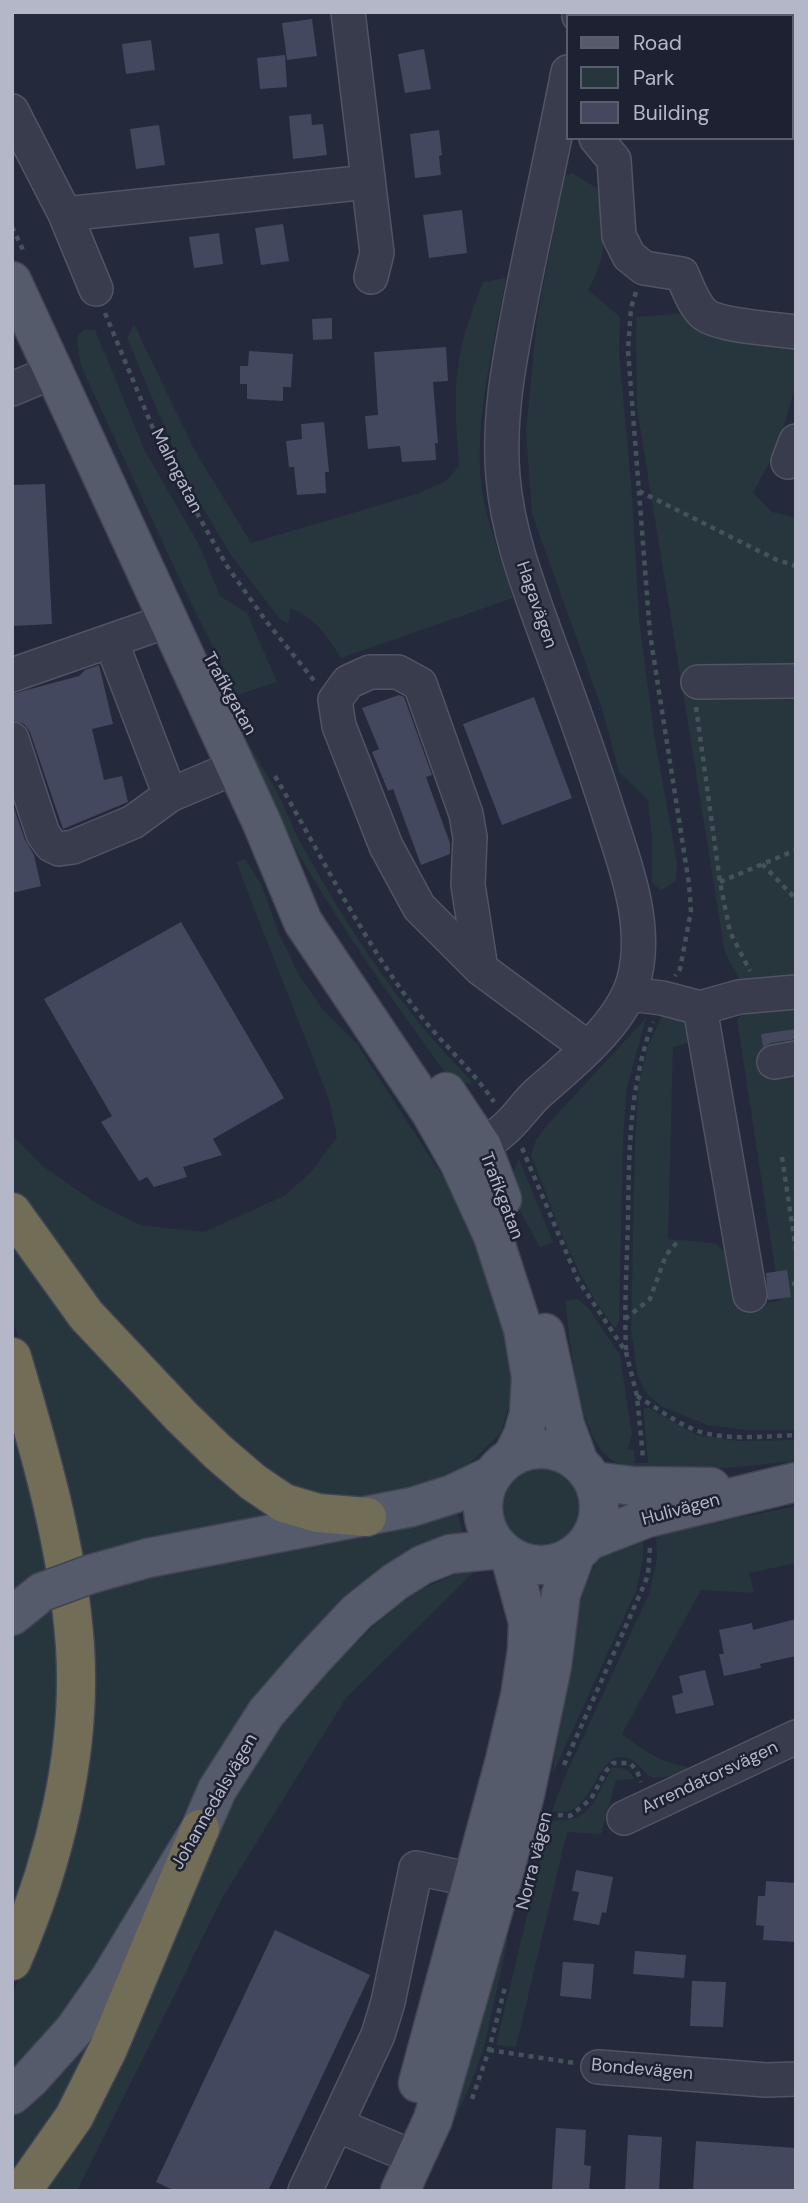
<!DOCTYPE html>
<html>
<head>
<meta charset="utf-8">
<style>
  body { margin:0 }
  #map { position:relative; width:808px; height:2203px; overflow:hidden; background:#25293c; font-family:"DM Sans",sans-serif }
  canvas { display:block }
  .frame { position:absolute; inset:0; border:14px solid #b4b7c7; pointer-events:none }
  .legend { position:absolute; left:566px; top:14px; width:228px; height:126px; box-sizing:border-box; background:#1d2131; border:2px solid #595d6d; margin:0; padding:9px 12px; list-style:none; font-size:21px; color:#b4b7c7 }
  .legend li { display:flex; align-items:center; gap:14px; height:35px }
  .legend b { width:35px; border:2px solid #595d6d }
</style>
</head>
<body>
<div id="map">
<canvas width="808" height="2203"></canvas>
<div class="frame"></div>
<ul class="legend">
<li><b style="height:9px;background:#565b6c"></b>Road</li>
<li><b style="height:19px;background:#27353d"></b>Park</li>
<li><b style="height:19px;background:#44485e"></b>Building</li>
</ul>
</div>
<script>
const c = document.querySelector('canvas').getContext('2d');
c.lineJoin = 'round';
function fillPath(path, color) { c.fillStyle = color; c.fill(path, 'evenodd'); }
function strokePath(path, color, width, dash) { c.strokeStyle = color; c.lineWidth = width; c.lineCap = dash ? 'butt' : 'round'; c.setLineDash(dash || []); c.stroke(path); }
function drawText(font, color, halo, rows, align = 'center') {
  c.font = font + ' "DM Sans",sans-serif'; c.lineWidth = 5; c.setLineDash([]); c.textBaseline = 'middle'; c.strokeStyle = halo; c.fillStyle = color; for (const [text, x, y, turn = 0] of rows) {
    c.save(); c.translate(x, y); c.rotate((+turn || 0) * Math.PI / 180); c.textAlign = isNaN(turn) ? turn : align; if (halo) c.strokeText(text, 0, 0); c.fillText(text, 0, 0); c.restore();
  }
}
const green = new Path2D(`
  M572,173L603,192C604,233 609,253 588,290L620,317L619,352L632,494L639,618L654,734L677,863L676,881L661,890L652,883V839L648,800L619,772L603,712L532,514L526,431L537,319L564,176Z
  M506,278C494,347 470,431 484,501C491,533 504,566 513,598L341,658C325,633 318,621 291,608L288,624L279,618L231,555L188,483L127,338L134,324L194,449L251,543L417,494L446,481L459,466C457,433 453,399 458,367C461,338 473,309 483,282Z
  M684,313L796,343V385L777,448L753,493L772,512L796,518V1430H745L707,1425L661,1406L646,1393L638,1377L631,1331L635,1142L639,1080L648,1046L662,1016L669,1013L691,1023L695,1029L688,1043L673,1047L668,1239L715,1243L727,1254L736,1307L780,1301L737,1020L752,1003L725,953L637,408L636,317Z
  M84,330H95L145,451L199,545L220,596L247,613L277,682L237,695L189,599L81,366L77,344L78,335Z
  M242,734C255,754 267,774 278,794C286,810 292,827 301,843C348,929 403,1013 473,1082L455,1086C372,972 297,867 238,737Z
  M245,859L262,886L279,934L299,975L324,1011L357,1044L456,1197L486,1273L512,1356L513,1394L500,1434L467,1466L412,1490L365,1498L293,1491L189,1408L51,1250L12,1190V1135L44,1167L93,1201L140,1225L204,1232L284,1196L311,1172L337,1137L329,1099L236,862Z
  M646,1018L627,1087L623,1139L619,1322L615,1328C575,1278 554,1214 531,1155L536,1140L549,1123Z
  M519,1159L553,1242L540,1247C526,1220 502,1188 519,1159Z
  M12,1238L270,1517L77,1561L47,1422L12,1319Z
  M578,1299L589,1309L620,1355L632,1435L627,1450H634L635,1463H648L644,1415V1408H649L697,1435L738,1441L796,1440V1461C756,1464 632,1483 606,1455C576,1424 571,1343 565,1301Z
  M12,1423L51,1570L12,1592Z
  M497 1507a42 42 0 1 1 84 0a42 42 0 1 1-84 0Z
  M459,1501L458,1516L463,1532L439,1537L405,1552L379,1570L294,1650L245,1710L204,1774L105,1964L12,2076V1994L41,1934L84,1593Z
  M796,1506V1563L749,1573L754,1593L701,1590L622,1734C645,1752 667,1766 696,1768L683,1775L653,1778C643,1773 638,1761 627,1758C593,1749 596,1822 552,1811L563,1781L649,1594L657,1558L656,1535L643,1537V1560L636,1591L553,1773C555,1739 563,1706 570,1673C577,1632 577,1566 618,1542C651,1523 687,1525 722,1520C747,1517 771,1511 796,1506Z
  M474,1572L346,1698L224,1895L77,2191H39L218,1822L257,1757L316,1683L389,1611L424,1588L458,1573Z
  M57,1604L62,1651L54,1775L12,1921V1633Z
  M612,1768C623,1768 629,1768 634,1779L616,1780L601,1834L567,1832L516,2047L496,2045L550,1820C593,1824 594,1798 612,1768Z
  M502,1938L508,1940L483,2051L469,2088L421,2191H417Z
  M102,2027L61,2107L12,2178V2117L36,2097Z`);
const building = new Path2D(`
  M312,19L317,56L287,60L282,23Z
  M151,40L155,70L126,74L122,44Z
  M424,49L431,89L405,93L398,54Z
  M285,55L287,87L260,89L257,58Z
  M311,114L312,125L323,124L327,155L293,159L289,116Z
  M159,125L165,165L136,169L130,129Z
  M439,130L442,155L439,156L441,175L415,178L410,134Z
  M462,210L467,253L429,258L423,215Z
  M283,224L289,261L261,265L255,228Z
  M219,233L223,264L194,268L189,237Z
  M332,318V339L313,340L312,319Z
  M446,347L448,381L433,382L438,443H435L436,460L402,462L400,446L368,449L365,416L378,415L374,352Z
  M249,351L293,354L291,387H283V401L247,399V384H240V366H248Z
  M324,422L329,472H325L326,493L297,495L294,467H289L286,441L302,439L301,424Z
  M45,484L52,624L12,626V485Z
  M99,665L113,724L92,729L104,780L122,776L128,802L63,829L30,732L24,724L12,720V694L79,676L85,670Z
  M399,695L404,697L432,775L426,777L450,843V854L421,865L393,789L388,791L372,752L379,749L362,708Z
  M534,697L572,798L502,825L463,724Z
  M12,802L25,840L34,855L41,886L12,893Z
  M181,922L284,1098L213,1139L222,1155L183,1167L187,1177L154,1187L147,1177L139,1181L101,1122L112,1116L44,999Z
  M796,1029V1039L771,1043L763,1047L761,1034Z
  M787,1270L791,1297L768,1300L766,1273Z
  M796,1619V1656L760,1664L761,1668L724,1676L719,1654H724L719,1630L752,1623L753,1630Z
  M705,1670L714,1705L676,1714L672,1696L683,1693L679,1676Z
  M576,1870L613,1877L606,1913L602,1912L599,1925L573,1920L579,1892L572,1891Z
  M766,1881L796,1883V1942L763,1940L764,1926L756,1925L758,1896H765Z
  M275,1930L370,1975L268,2191H175L156,2182Z
  M635,1951L686,1955L684,1978L633,1974Z
  M563,1962L594,1964L591,1999L560,1996Z
  M692,1981L726,1982L723,2027L690,2026Z
  M556,2128L586,2130L584,2165L591,2166L589,2191L552,2189Z
  M628,2135L662,2137L659,2191H625Z
  M696,2141L796,2148L795,2191H693Z`);
const path = new Path2D(`
  M626,16L627,12
  M12,227L25,254
  M636,292L631,308L628,350L650,634L689,884L691,911L680,969L675,976
  M105,313L157,438L194,508L227,566L266,621L316,683
  M639,491L777,560L796,566
  M696,707L720,882L730,932L750,971
  M275,776C323,858 365,946 424,1020C447,1048 474,1072 494,1102
  M762,864L796,899
  M720,882L796,850
  M522,1148L578,1280L626,1352L637,1396L643,1458
  M782,1157L796,1251
  M792,1284L796,1283
  M625,1319L650,1299L666,1255L679,1240
  M626,1350C624,1306 627,1263 628,1219C629,1153 629,1085 653,1022
  M637,1396C657,1408 676,1423 698,1431C726,1441 766,1436 796,1435
  M564,1765L641,1592L648,1575L650,1547
  M548,1814L570,1816L591,1799L606,1771L613,1763H630L637,1771L641,1782
  M489,2050L575,2063
  M472,2099L489,2050L505,1987`);
const minor = new Path2D(`
  M348,12L377,253L371,277
  M579,16L580,12
  M12,111L65,214L96,289
  M596,138L614,160L619,236L629,256L644,268L682,274C688,288 693,303 703,313C716,326 776,329 796,332
  M65,214L368,182
  M12,389L55,371
  M788,462L796,441
  M111,641L170,795
  M12,675L167,621
  M698,682L796,681
  M12,739L43,834L51,845L59,849L73,847L133,822L170,795L236,767
  M481,969L468,885L470,837L466,814L420,684L398,672H370L348,682L335,700L339,726L386,846L419,907L481,969L588,1048
  M629,994L662,998L700,1008L750,1295
  M700,1008L739,997L796,992
  M774,1062L796,1058
  M462,1160C479,1149 496,1138 510,1124C520,1114 528,1102 538,1093C572,1063 625,1022 635,975C647,923 626,867 610,818C592,761 572,705 551,649C531,593 508,537 503,477C498,419 509,362 520,305C535,227 553,150 568,72
  M624,1818L796,1737
  M598,2067L766,2080L796,2079
  M337,2125L394,2149
  M305,2191L378,2035L388,2002L416,1868L473,1880`);
const major = new Path2D(`
  M12,281L261,821L303,922L431,1113L459,1162L493,1236L523,1329L531,1377L529,1414L523,1435L512,1457
  M446,1092L482,1146L502,1199
  M545,1333L565,1425L579,1463
  M483 1507a58 58 0 1 1 116 0a58 58 0 1 1-116 0Z
  M593,1481L633,1486L711,1487
  M588,1541L647,1518L796,1482
  M91,1574L148,1558L412,1507L453,1494L493,1475
  M12,1616L42,1592
  M418,2083L505,1760L520,1696L527,1650L528,1622L510,1556
  M12,2095L30,2079L74,2030L109,1980L200,1829L217,1790L266,1713L312,1660L357,1612L395,1582L422,1565L450,1554L501,1549
  M400,2191L433,2119L502,1880L525,1794L552,1666L561,1594L576,1553`);
const highway = new Path2D(`
  M12,1212L86,1315L181,1416L218,1452L253,1482L284,1503L318,1513L367,1517
  M12,1357C40,1452 68,1547 75,1646C82,1753 54,1864 12,1961
  M22,2191L74,2117L108,2049L200,1829`);
const majorBridge = new Path2D(`
  M42,1592L91,1574`);
const streetNames = [
  ["Malmgatan",176,471,63],
  ["Hagavägen",536,605,71],
  ["Trafikgatan",229,694,61],
  ["Trafikgatan",501,1196,69],
  ["Hulivägen",681,1510,-15],
  ["Arrendatorsvägen",710,1778,-25],
  ["Johannedalsvägen",215,1802,-60],
  ["Norra vägen",535,1861,-76],
  ["Bondevägen",642,2070,5]
];
fillPath(green, '#27353d');
fillPath(building, '#44485e');
strokePath(minor, '#505464', 36);
strokePath(major, '#414555', 41);
strokePath(highway, '#404454', 41);
strokePath(path, '#44525a', 4.5, [5, 5]);
strokePath(minor, '#383c4c', 33);
strokePath(major, '#565b6c', 38);
strokePath(highway, '#726d56', 38);
strokePath(majorBridge, '#414555', 41, []);
strokePath(majorBridge, '#565b6c', 38);
drawText('18px', '#b4b7c7', '#1d2131', streetNames);
</script>
</body>
</html>
